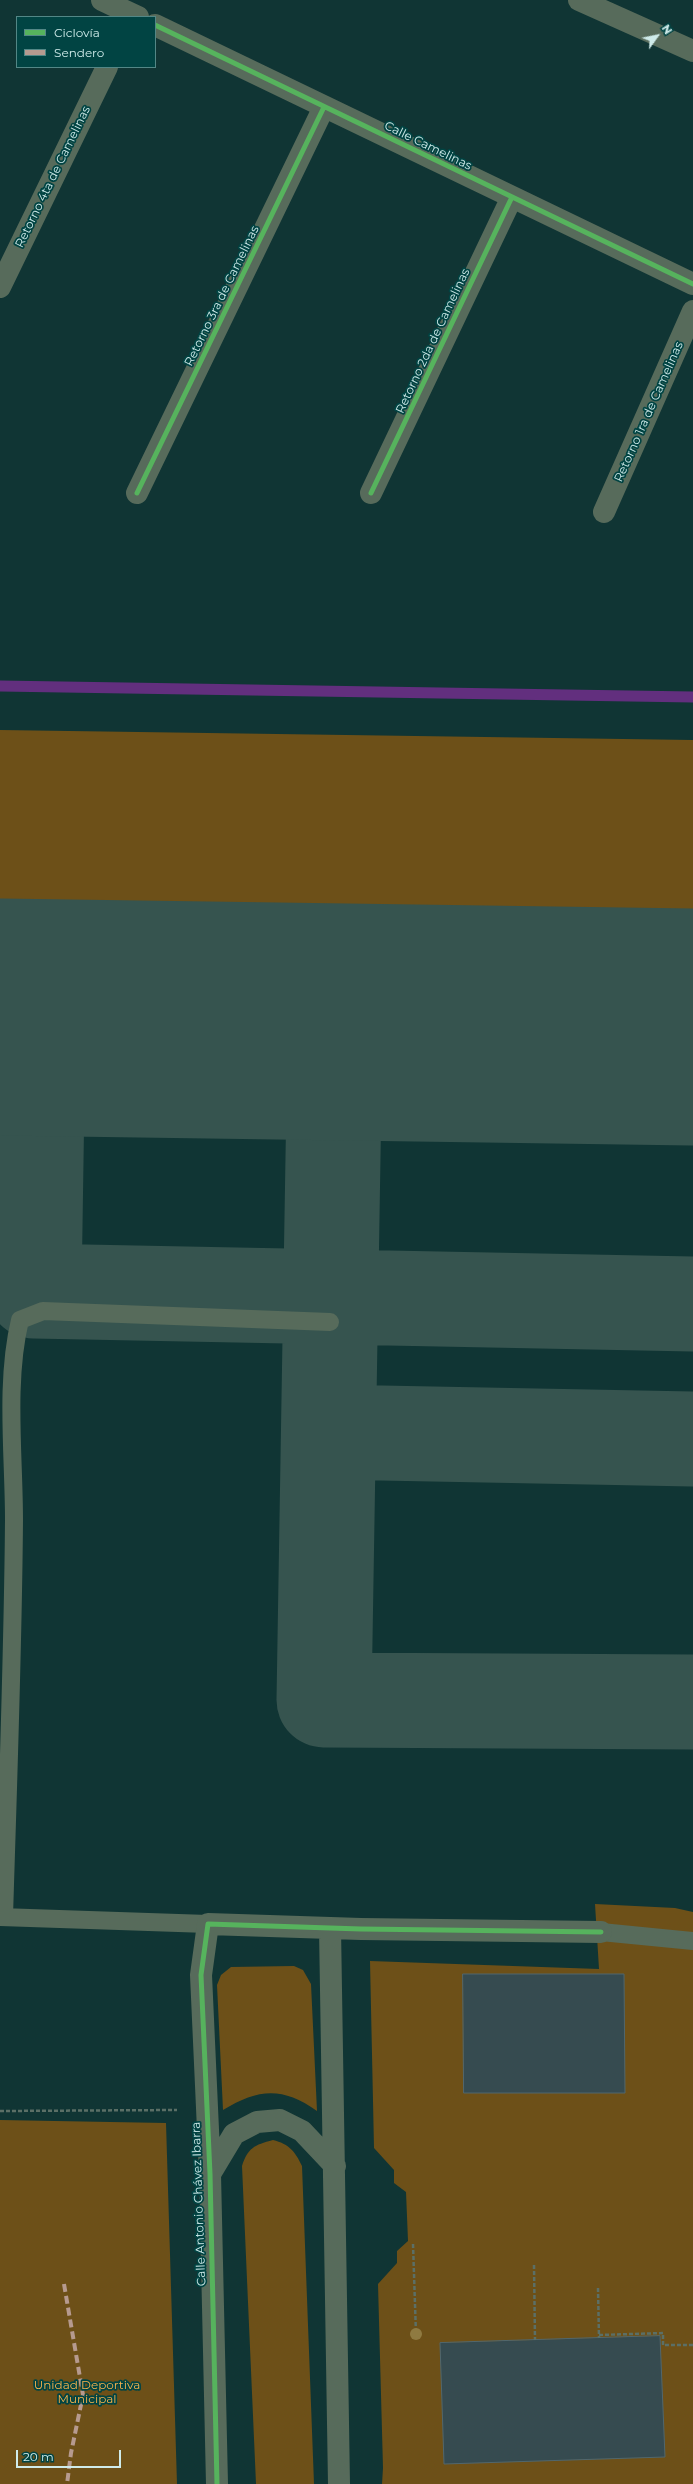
<!DOCTYPE html>
<html>
<head>
<meta charset="utf-8">
<style>
  body { margin:0 }
  #map { position:relative; width:693px; height:2484px; overflow:hidden; background:#103534; font-family:Montserrat,sans-serif }
  canvas { display:block }
  .legend { position:absolute; left:16px; top:16px; width:140px; height:52px; box-sizing:border-box; background:#014443; border:1px solid #538786; margin:0; padding:5px 7px; list-style:none; font-size:12px; color:#cfebea }
  .legend li { display:flex; align-items:center; gap:8px; height:20px }
  .legend b { width:20px; border:1px solid #538786 }
  .north { position:absolute; left:637px; top:16px; width:40px; height:40px; -webkit-text-stroke:3px #014443; paint-order:stroke; rotate:57deg; font-size:11px; font-weight:700; line-height:16px; text-align:center; color:#cfebea }
  .north::after { content:''; display:block; margin:auto; width:14px; height:18px; background:#cfebea; clip-path:polygon(50% 0,100% 100%,50% 72%,0 100%) }
  .scale { position:absolute; left:16px; top:2450px; width:105px; height:18px; box-sizing:border-box; border:2px solid #cfebea; border-top:0; padding-left:5px; font-size:12px; line-height:14px; white-space:nowrap; color:#cfebea; -webkit-text-stroke:3px #014443; paint-order:stroke }
</style>
</head>
<body>
<div id="map">
<canvas width="693" height="2484"></canvas>
<ul class="legend">
<li><b style="height:5px;background:#56b35d"></b>Ciclovía</li>
<li><b style="height:5px;background:#b69a8f"></b>Sendero</li>
</ul>
<div class="north">N</div>
<div class="scale">20 m</div>
</div>
<script>
const c = document.querySelector('canvas').getContext('2d');
c.lineJoin = 'round';
function fillPath(path, color) { c.fillStyle = color; c.fill(path, 'evenodd'); }
function strokePath(path, color, width, dash) { c.strokeStyle = color; c.lineWidth = width; c.lineCap = dash ? 'butt' : 'round'; c.setLineDash(dash || []); c.stroke(path); }
function drawText(font, color, halo, rows, align = 'center') {
  c.font = font + ' Montserrat,sans-serif'; c.lineWidth = 3.5; c.setLineDash([]); c.textBaseline = 'middle'; c.strokeStyle = halo; c.fillStyle = color; for (const [text, x, y, turn = 0] of rows) {
    c.save(); c.translate(x, y); c.rotate((+turn || 0) * Math.PI / 180); c.textAlign = isNaN(turn) ? turn : align; if (halo) c.strokeText(text, 0, 0); c.fillText(text, 0, 0); c.restore();
  }
}
const green = new Path2D(`
  M0,730L693,740V955L0,944Z
  M595,1904L675,1908L693,1912V2484H382L383,2468L378,2284L397,2263V2251L408,2241L406,2192L394,2183V2170L374,2148L370,1961L599,1969Z
  M294,1966L303,1970L311,1984L317,2111C282,2086 258,2089 223,2110L217,1985L221,1975L231,1967Z
  M0,2120L166,2123L177,2484H0Z
  M273,2140C289,2144 295,2151 302,2166L314,2484H256L242,2166C248,2148 254,2145 273,2140Z`);
const stream = new Path2D(`
  M0,686L693,697`);
const taxiway = new Path2D(`
  M38,1031L34,1291L693,1304
  M335,1036L324,1700L693,1702
  M329,1432L693,1439`);
const runway = new Path2D(`
  M0,1017L693,1027`);
const building = new Path2D(`
  M463,1974H624L625,2093H464Z
  M660,2336L665,2457L444,2464L440,2343Z`);
const path = new Path2D(`
  M0,2111L177,2110
  M413,2244L416,2334
  M534,2265L535,2340
  M598,2288L599,2338
  M599,2335L663,2333V2345H693`);
const lane = new Path2D(`
  M0,1917L208,1924
  M4,1917C8,1784 13,1652 14,1520C14,1456 5,1382 20,1320L43,1311L330,1322
  M601,1932L693,1941`);
const street = new Path2D(`
  M102,0L138,17
  M579,0L693,51
  M155,25L693,284
  M0,287L107,67
  M137,493L324,107
  M371,493L512,197
  M604,512L693,311
  M330,1928L339,2484
  M210,2174L234,2134L257,2122L280,2120L302,2131L335,2166
  M217,2484L210,2174L201,1975L208,1924L361,1929L601,1932`);
const quiet = new Path2D(`
  M64,2284L83,2395L71,2453L67,2484`);
const cycleway = new Path2D(`
  M155,25L693,284
  M137,493L324,107
  M371,493L512,197
  M217,2484L210,2174L201,1975L208,1924L361,1929L601,1932`);
const trees = [
  [416,2334]
];
const streetNames = [
  ["Calle Camelinas",428,146,26],
  ["Retorno 4ta de Camelinas",53,177,-64],
  ["Retorno 3ra de Camelinas",222,296,-64],
  ["Retorno 2da de Camelinas",433,341,-65],
  ["Retorno 1ra de Camelinas",649,412,-66],
  ["Calle Antonio Chávez Ibarra",199,2204,-92]
];
const parkNames = [
  ["Unidad Deportiva",87,2385],
  ["Municipal",87,2399]
];
fillPath(green, '#6d5018');
strokePath(stream, '#622f7e', 11);
strokePath(taxiway, '#36544f', 95);
strokePath(runway, '#36544f', 237);
fillPath(building, '#364b50');
strokePath(building, '#51676d', 1);
strokePath(path, '#5b6f66', 2.5, [4, 2]);
strokePath(lane, '#576b5b', 18);
strokePath(street, '#576b5b', 22);
strokePath(quiet, '#b69a8f', 4, [8, 4]);
strokePath(cycleway, '#56b35d', 5);
c.fillStyle = '#8f7a41';
for (const [x, y] of trees) { c.beginPath(); c.arc(x, y, 6, 0, 2 * Math.PI); c.fill(); }
drawText('12px', '#cfebea', '#014443', streetNames);
drawText('12px', '#f7b24c', '#014443', parkNames);
</script>
</body>
</html>
